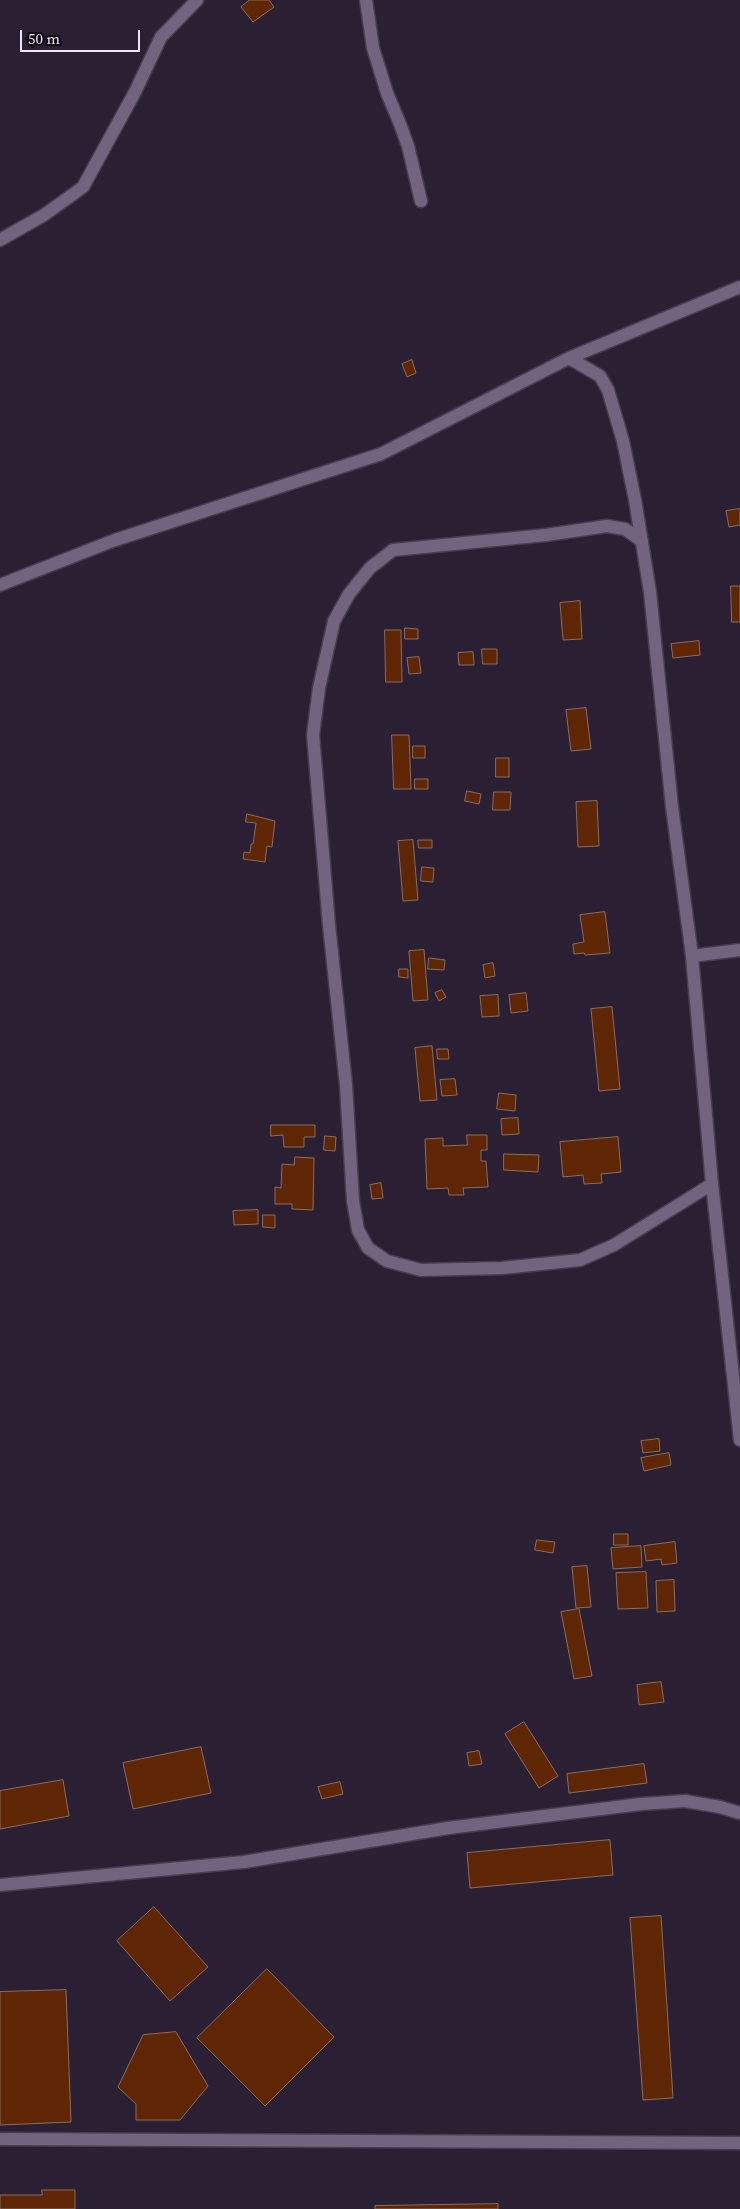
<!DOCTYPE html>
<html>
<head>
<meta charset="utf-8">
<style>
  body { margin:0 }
  #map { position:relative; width:740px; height:2209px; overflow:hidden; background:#2b1f34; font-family:"Source Serif 4",serif }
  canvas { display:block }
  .scale { position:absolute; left:20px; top:30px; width:120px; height:22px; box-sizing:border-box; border:2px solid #ede5f4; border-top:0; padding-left:6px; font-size:15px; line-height:18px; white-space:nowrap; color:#ede5f4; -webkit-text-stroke:4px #110b15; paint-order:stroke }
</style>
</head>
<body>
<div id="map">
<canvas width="740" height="2209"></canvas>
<div class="scale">50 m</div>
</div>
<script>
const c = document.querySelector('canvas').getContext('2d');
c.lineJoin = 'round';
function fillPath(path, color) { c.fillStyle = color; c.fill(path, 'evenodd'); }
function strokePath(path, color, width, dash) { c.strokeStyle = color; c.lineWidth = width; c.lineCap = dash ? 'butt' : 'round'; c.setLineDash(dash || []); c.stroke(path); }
const building = new Path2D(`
  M250,0H269L274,7L253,22L241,7Z
  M412,360L416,373L407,377L402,364Z
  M740,509V525L729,527L726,511Z
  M731,586H740V622H732Z
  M580,601L582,639L563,640L560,603Z
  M405,628L418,629V639H405Z
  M385,630H401L402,682H386Z
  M699,641L700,655L673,658L671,644Z
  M482,649H497V664H483Z
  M473,652L474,665H459L458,653Z
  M419,657L421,673L409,674L407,658Z
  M586,708L591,749L571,751L566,710Z
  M392,735H409L411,789H394Z
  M413,746H425V758H413Z
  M496,758H509V777H496Z
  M415,779H428V789H415Z
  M467,791L481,794L479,804L465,801Z
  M494,792H511L510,810H493Z
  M597,801L599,846L578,847L576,802Z
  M247,814L275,821L272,847L267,846L265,862L243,859L244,852L250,853L251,844H253L256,823L246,822Z
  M413,840L418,900L403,901L398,841Z
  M418,840H432V848H419Z
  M422,867L434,868L433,882L421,881Z
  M605,912L610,953L585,955L584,953L574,954L573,944L584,942L580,915Z
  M424,950L428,1000L413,1001L409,951Z
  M429,958L445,960L444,970L428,969Z
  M493,963L495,976L485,978L483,965Z
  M399,969H408V978L399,977Z
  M442,990L446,997L439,1001L435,993Z
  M526,993L528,1011L511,1013L509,995Z
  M498,995L499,1016L482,1017L480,996Z
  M612,1007L620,1089L599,1091L591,1009Z
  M432,1046L437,1100L420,1101L415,1048Z
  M437,1049H448L449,1059H438Z
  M455,1079L457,1095L442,1096L440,1080Z
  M499,1093L516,1095L515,1111L497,1109Z
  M518,1118L519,1134L502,1135L501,1119Z
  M271,1125H315V1137H304V1147H284L283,1135L271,1136Z
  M467,1135H487V1150H481V1161H486L488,1187L463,1188L464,1195H449L448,1188L427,1189L425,1139L443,1138V1146L467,1145Z
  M325,1136L336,1137L335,1151L324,1150Z
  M618,1137L621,1172L601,1174L602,1183L584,1184L583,1175L563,1177L560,1142Z
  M504,1154L539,1155L538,1172L504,1170Z
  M295,1157L314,1158L313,1210L292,1209V1204H275V1187L281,1188L282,1164L294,1165Z
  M381,1183L383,1198L372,1199L370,1185Z
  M258,1210V1224L234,1225L233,1211Z
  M263,1215H275V1228L263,1227Z
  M659,1439L660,1451L643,1453L641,1441Z
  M669,1453L671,1465L644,1471L641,1458Z
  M614,1534H628V1545H614Z
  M537,1540L555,1542L553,1553L535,1550Z
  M675,1542L677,1563L662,1565L661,1559L646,1561L644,1546Z
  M641,1546L642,1567L613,1569L611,1548Z
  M587,1566L591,1607L576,1608L572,1567Z
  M646,1572L648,1608L618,1609L616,1573Z
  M674,1580L675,1611L657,1612L656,1581Z
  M579,1609L592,1676L574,1679L561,1612Z
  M661,1682L664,1702L639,1705L637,1685Z
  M524,1722L558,1776L539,1788L505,1734Z
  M201,1747L211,1793L133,1809L123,1763Z
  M479,1751L482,1764L469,1766L467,1753Z
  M644,1764L647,1783L569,1793L567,1774Z
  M63,1780L69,1816L0,1829V1791Z
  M340,1782L343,1794L322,1799L318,1787Z
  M610,1840L613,1875L470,1888L467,1853Z
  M154,1907L208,1967L170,2001L117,1941Z
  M661,1916L673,2098L643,2100L630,1918Z
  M267,1969L334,2037L265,2106L197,2038Z
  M66,1990L71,2122L0,2125V1992Z
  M176,2032L208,2086L180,2120H136V2104L118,2087L143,2035Z
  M42,2190H75V2209H0V2195H42Z
  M498,2204V2209H375V2206Z`);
const street = new Path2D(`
  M366,0L373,48L387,93L400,124L408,146L421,201
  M0,240L44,215L83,187L135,92L161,37L197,0
  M569,358L600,376L608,390L623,441L635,500L650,592L672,807L692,956L712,1184L740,1440
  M642,541L625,529L607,526L546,535L393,550L370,568L349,594L334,621L319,688L313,735L329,925L346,1085L353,1201L358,1230L368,1248L387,1261L421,1270L502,1268L580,1260L614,1245L712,1184
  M0,585L115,540L381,454L569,358L740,287
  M692,956L740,950
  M0,1885L244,1862L448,1828L641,1804L685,1801L720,1807L740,1813
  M0,2139L740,2143`);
fillPath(building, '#5f2605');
strokePath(building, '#8b6d5f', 1);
strokePath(street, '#483d50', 15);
strokePath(street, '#72647e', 12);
</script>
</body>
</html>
